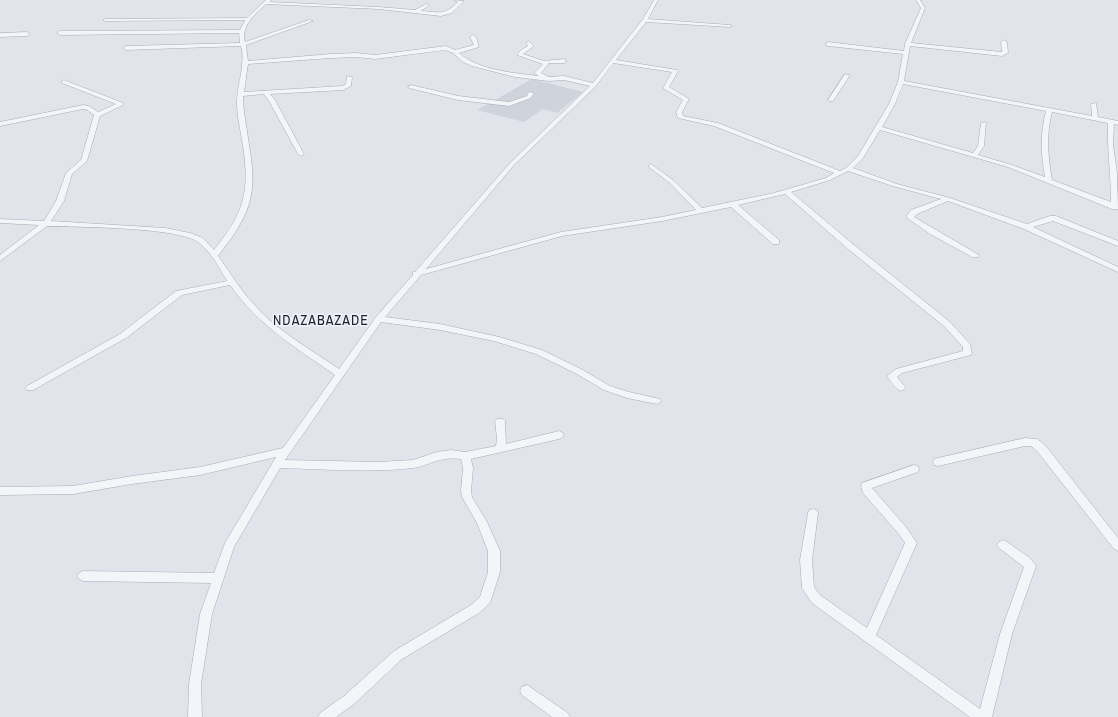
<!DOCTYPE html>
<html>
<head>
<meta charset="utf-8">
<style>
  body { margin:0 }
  canvas { display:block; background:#e1e4ea }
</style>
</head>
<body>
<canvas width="1118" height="717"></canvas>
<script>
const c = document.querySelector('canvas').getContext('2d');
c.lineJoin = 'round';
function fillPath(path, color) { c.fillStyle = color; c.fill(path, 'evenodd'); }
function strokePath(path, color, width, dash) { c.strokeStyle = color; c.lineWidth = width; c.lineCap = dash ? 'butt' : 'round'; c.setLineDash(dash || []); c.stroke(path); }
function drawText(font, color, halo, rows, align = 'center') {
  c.font = font + ' "Archivo Narrow",sans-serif'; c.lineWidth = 3; c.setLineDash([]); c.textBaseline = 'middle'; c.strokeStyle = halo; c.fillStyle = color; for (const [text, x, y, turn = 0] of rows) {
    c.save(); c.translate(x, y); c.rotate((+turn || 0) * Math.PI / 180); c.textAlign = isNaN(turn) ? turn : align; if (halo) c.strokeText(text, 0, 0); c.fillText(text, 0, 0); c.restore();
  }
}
const built = new Path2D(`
  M532,79L583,92L557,113L543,109L524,122L477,110Z`);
const minor = new Path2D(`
  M266,0H271L270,2L379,7L415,10L426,4H428V6L421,11C439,12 444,16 458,2L454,0L464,1L452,13L441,16L379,9L266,4C255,14 241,25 245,42L309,20L313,21L246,45L248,61L331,54L356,53L375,55L446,46L455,50L474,45L470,37L473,35L476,37L479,47L459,53C478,70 513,73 539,76L534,73L543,64L517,55L521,50L528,46L526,43L529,41L534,46L523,54L544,61L564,59L567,61L564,63H549L541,73L549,77L564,76L593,83L643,19L654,0H658L648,19L730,25L732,26L730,27L646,22L616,60L677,70L678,71L669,87L689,99L682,112L683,116L718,123L840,171L846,168L858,156L889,104L898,82L903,54L828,46L825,44L828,42L904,51L905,44L921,8L916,0H920L925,8L911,43L1002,52L1001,42L1004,40L1007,42L1008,53L1002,56L910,46L904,81L1092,116L1091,104L1096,103L1098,117L1118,121V125L1114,124L1113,145L1117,172L1118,209H1112L1008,167L880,130L863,158L853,168L897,184L950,198L1027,224L1050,216H1056L1118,241V246L1053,221L1033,227L1118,267V272L1024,229L948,201L917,214L914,217L979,255L978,257H972L930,234L906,217L911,210L941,199L893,186L848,171L830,180L791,192L854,245L950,322L970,344L972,353L971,355L902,373L897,377L906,388L901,391C895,389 891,381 887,376L896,369L963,351V347L944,326L848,249L785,194L738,205L779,240V244H773L731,207L662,221L562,236L421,275L385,317L440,324L499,337L542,350L583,370L610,386L629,392L660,399L662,401L657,404L627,398L604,390L577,374L536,354L494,341L440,330L381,322L285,460L378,462L413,460L437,452L451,450L465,452L496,446L497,438L495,421L497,419H503L505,421L506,444L559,431L563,433L564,435L563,437L559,439L471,459L473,468L471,491L472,497L487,522L500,551V572L491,600L489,604L479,613L402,659L354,704L336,717H318L320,713L344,696L394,651L471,605L480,597L488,572V551L477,523L462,497L461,491L463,468L461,459C439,456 431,465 413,468C370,473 323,469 280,468L234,547L212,614L201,684L202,717H188L189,684L200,614L211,583L83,581L79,579L77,576L79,573L83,571L214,573L225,543L276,457L200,475L132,484L73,494L0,495V487L73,486L132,476L200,467L283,448L335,375C295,347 259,326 230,285L182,295L126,338L33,390H27L25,388L27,386L120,334L176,291L227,281C219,267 211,252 198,242C177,227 77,227 47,226L0,261V255L39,225L0,223V219L44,221L56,201L66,173L81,160L94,115L86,109H83L0,126V122L83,105L89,106L98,112L116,104L62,83V81L64,80L123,103V105L100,116L87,161L72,174L64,201L51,221L165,228L190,233L203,238L214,250C244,213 250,192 243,146C241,132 237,117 237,103C237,84 246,64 241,46L126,50L123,48L126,46L240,43L239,33L60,35L57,33L60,31L240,30L245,20L105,21L103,20L105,19L247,18ZM445,50L453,53L463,62L472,66L515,77L549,81L564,80L590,86L510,163L415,272H413V275L376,317L339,369C313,351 281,333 259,310C243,294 231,274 218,256C250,215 258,196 249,145C247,128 243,112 243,96L264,94L269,101L298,154L301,156L304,154L275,100L270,94L343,90L351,86L352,77L347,76L346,84L342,86L244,92L248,64L331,58L356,57L375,59ZM613,63L672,72L663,88L683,100L676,112L678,118L714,126L834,173L826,178L774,193L702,208L674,181L651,164L649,165V167L670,183L696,210L662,217L561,232L426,269L514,165L596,86ZM903,84L1046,111C1040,133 1041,155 1045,177L1012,165L978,155L984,146L986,122L981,123L978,146L973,153L882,127L895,104ZM1052,112L1108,123C1107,149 1111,175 1111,202L1052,180C1048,157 1046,135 1052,112Z
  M0,33L27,32L30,34L27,36L0,37Z
  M845,74L850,75L833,101H829L828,100Z
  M411,85L458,96L509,102L527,96L529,92L534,93L531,98L509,106L458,100L409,88L408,87Z
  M1025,438L1037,439L1045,445L1118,538V551L1114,549L1037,451L1031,446H1025L938,466L934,465L933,462L934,459L938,458Z
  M914,465L918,466L919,469L918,472L872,488L906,527L917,543L876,635L980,709L1000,634L1024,567L999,548L997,545L999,542L1003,540L1007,542L1030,558L1036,566L1012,634L992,717H970L812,603L802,588L800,560L808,513L809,510L813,509L817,510L818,513L812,560L814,587L820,595L867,628L905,543L898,533L863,493L861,486L862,483Z
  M527,685L568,713L570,717H552L522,695L520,691L522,687Z`);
const quarterNames = [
  ["NDAZABAZADE",321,321]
];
fillPath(built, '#cfd3dc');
strokePath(minor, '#a6abb4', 1);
fillPath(minor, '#f4f5f8');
c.letterSpacing = '1px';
drawText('14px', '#1c2233', '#f1f3f7', quarterNames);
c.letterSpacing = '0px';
</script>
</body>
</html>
